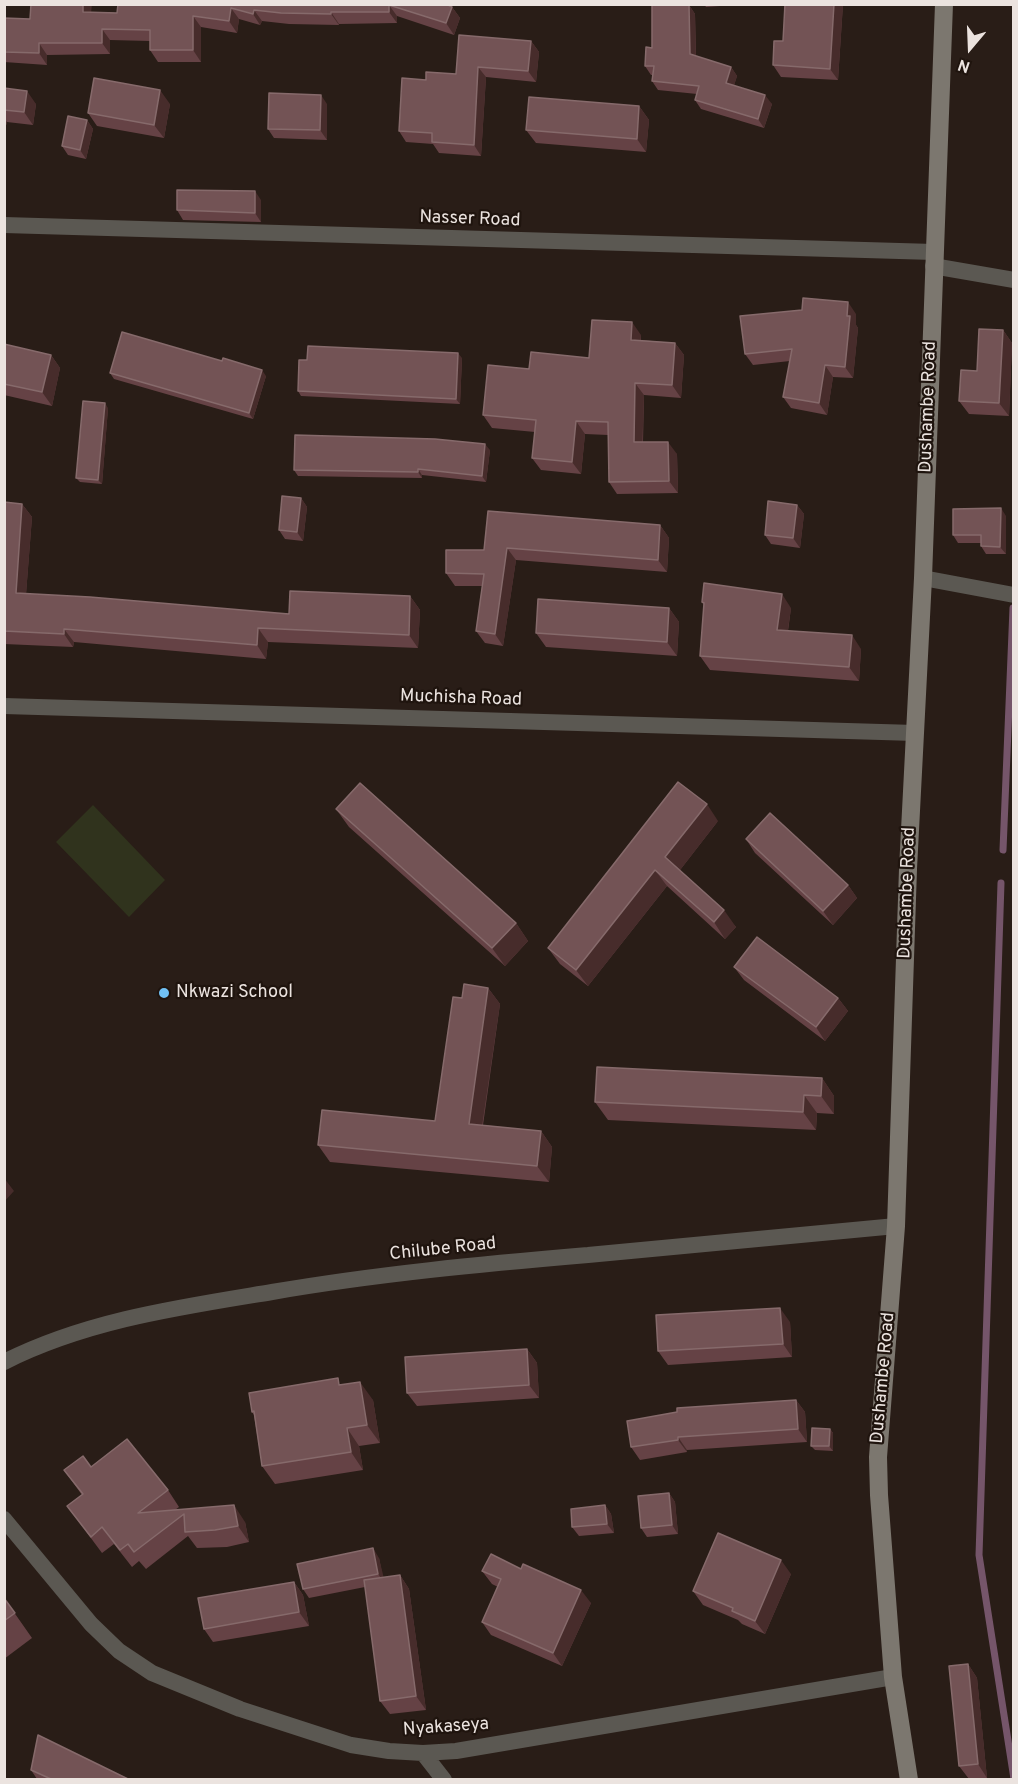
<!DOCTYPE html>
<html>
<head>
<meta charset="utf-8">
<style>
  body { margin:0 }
  #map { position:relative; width:1018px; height:1784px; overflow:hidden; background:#291d17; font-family:Overpass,sans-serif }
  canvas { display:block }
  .frame { position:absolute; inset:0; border:6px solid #ebe3df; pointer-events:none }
  .north { position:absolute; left:940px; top:18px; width:60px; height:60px; -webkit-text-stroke:4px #1f140e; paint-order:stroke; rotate:199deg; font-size:16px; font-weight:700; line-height:24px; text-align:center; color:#ebe3df }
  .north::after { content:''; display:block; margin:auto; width:21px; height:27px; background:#ebe3df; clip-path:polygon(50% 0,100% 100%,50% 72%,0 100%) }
</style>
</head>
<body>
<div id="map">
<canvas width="1018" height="1784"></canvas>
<div class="frame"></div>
<div class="north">N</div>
</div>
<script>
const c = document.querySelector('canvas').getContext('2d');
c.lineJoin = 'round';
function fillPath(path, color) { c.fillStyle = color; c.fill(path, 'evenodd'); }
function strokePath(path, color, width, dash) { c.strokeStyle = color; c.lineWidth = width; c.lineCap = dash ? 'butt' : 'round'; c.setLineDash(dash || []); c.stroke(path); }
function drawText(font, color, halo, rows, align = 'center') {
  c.font = font + ' Overpass,sans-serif'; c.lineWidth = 4.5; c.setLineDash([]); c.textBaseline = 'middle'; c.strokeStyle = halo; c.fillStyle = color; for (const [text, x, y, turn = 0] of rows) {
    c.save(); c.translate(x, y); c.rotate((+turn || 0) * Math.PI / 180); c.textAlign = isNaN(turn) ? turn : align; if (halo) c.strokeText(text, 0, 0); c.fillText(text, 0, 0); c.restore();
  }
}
const green = new Path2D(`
  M93,805L165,880L129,917L56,842Z`);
const stream = new Path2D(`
  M1003,850L1013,608
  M1001,883L979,1555L1014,1779`);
const street = new Path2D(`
  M4,225L934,252
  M933,266L1014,280
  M923,578L1014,595
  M4,706L915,733
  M4,1362C87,1320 181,1307 272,1292C377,1274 482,1264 588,1255C691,1245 794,1235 896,1226
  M4,1519L91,1624L119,1651L152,1673L240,1709L351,1745L389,1751L423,1753L456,1751L893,1677
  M423,1753L444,1780`);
const secondary = new Path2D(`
  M909,1780L893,1677L879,1495L878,1457L896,1226L908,869L923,578L944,4`);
const wall = new Path2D(`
  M118,4H446L452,7L460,18L454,35L397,16V23L339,24V25L289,24L262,21L260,25L239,19L237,33L201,27V62H158L150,50V41L110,40V54L47,55V65L4,62V18L30,19L91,12L117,13Z
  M704,4H748L706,7Z
  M843,4L838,80L781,77L773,65L783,41Z
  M689,5L695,14L696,56L731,67L737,76L734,85L772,104L764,128L701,109L695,100L697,94L658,90L652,81L653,75H651L645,66L652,48Z
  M531,41L539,52L536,82L486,77L481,156L439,153L433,144L406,142L399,131L456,74Z
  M4,88L36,104L33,125L7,122L4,132Z
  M170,104L164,138L97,126L88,113Z
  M327,104V140L274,138L268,129Z
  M639,106L649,120L646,152L536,143L526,130Z
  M87,120L93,129L86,159L68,155L62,146Z
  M261,200V222L183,220L177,210Z
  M856,314V325L858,328L853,378L833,377L827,415L791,408L783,397L790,361L753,365L745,354Z
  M1003,330L1012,343L1009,416L969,414L959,401Z
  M641,335V340L675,343L684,355L681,398L644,395L643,442L677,454L678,493L617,494L609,482L608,435L585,434L581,474L541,470L532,458L535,432L492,428L483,415L529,369L589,358Z
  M4,344L51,355L60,368L52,406L4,395Z
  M462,358L460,404L301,396L298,391L307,360Z
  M110,373L266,376L253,419L114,379Z
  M108,408L102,484L80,482L76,478Z
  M490,450L486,482L422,475V478L298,476L294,470Z
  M301,498L307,507L303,541L285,539L279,530Z
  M4,502L22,504L32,517L26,594L289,614L410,596L420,610L418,648L268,642L266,659L74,642L73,647L4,644Z
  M797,505L804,514L800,548L771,544L765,535Z
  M1006,516V554H986L981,546V543H958L953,535Z
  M660,525L669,538L667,572L516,560L503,646L485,643L476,631L482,586H455L446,573L484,550Z
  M702,602L791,608L788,631L861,649L859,681L710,670L700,656L704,605Z
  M669,608L679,622L677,656L546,647L536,633Z
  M336,809L516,923L528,941L505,966L349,827Z
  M718,821L680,870L736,927L725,939L667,886L588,986L560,964L548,948Z
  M746,839L848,885L857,898L833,925L755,853Z
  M734,967L838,998L848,1011L825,1041L744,980Z
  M488,988L500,1004L483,1125L541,1131L552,1147L549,1182L330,1162L318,1145L435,1121L462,998Z
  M822,1078L834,1096V1114L817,1113L816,1130L608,1120L595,1102Z
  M790,1322L792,1357L668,1365L658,1351Z
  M527,1349L537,1363L539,1398L417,1406L407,1393Z
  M342,1385L373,1400L380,1443L359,1446L363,1470L275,1484L262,1466L254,1415L252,1412Z
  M796,1400L805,1412L807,1442L687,1450V1452L640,1460L631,1447Z
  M830,1429L833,1433V1451L815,1450L811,1446Z
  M91,1467L168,1490L179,1507L175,1510L245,1522L249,1542L227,1547L197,1548L188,1536L146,1569L139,1561L132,1567L114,1544L102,1553L67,1506L82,1495L64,1470Z
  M669,1493L675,1502L678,1534L647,1537L641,1528Z
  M605,1505L611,1514L614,1533L579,1536L572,1527Z
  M379,1558L383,1578L400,1575L409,1589L426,1710L390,1714L380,1701L365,1587L309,1598L303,1589Z
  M521,1569L591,1603L562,1666L491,1635L482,1622L498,1587L492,1584L482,1571Z
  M791,1574L765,1634L742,1624L738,1620L703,1605L693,1591Z
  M294,1582L303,1595L309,1626L213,1642L204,1629Z
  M4,1598L32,1638L4,1659Z
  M968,1664L977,1678L987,1778L969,1779L959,1766Z
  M31,1770L128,1779H37Z`);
const shadedWall = new Path2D(`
  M83,4H92L90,23L83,12Z
  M834,4H843L838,80L830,69Z
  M389,5L397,16V23L389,12Z
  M689,5L695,14L696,63L690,54Z
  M452,7L460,18L454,35L446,23Z
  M231,8L239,19L237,33L229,21Z
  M254,10L262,21L260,25L253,14Z
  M331,12L339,24V25L331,14Z
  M193,16L201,27V62L193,50Z
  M102,29L110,40V54L102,43Z
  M531,41L539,52L536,82L528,71Z
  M39,43L47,55V65L39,53Z
  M478,67L486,77L481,156L474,145Z
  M731,67L737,76L732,92L726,83Z
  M160,90L170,104L164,138L154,125Z
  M27,91L36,104L33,125L24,112Z
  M321,95L327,104V140L320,130Z
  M765,95L772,104L764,128L758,119Z
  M639,106L649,120L646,152L637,139Z
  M4,119L7,122L4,132Z
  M87,120L93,129L86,159L80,150Z
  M255,191L261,200V222L255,213Z
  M848,302L856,314V325L858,328L853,378L845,367Z
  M632,322L641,335L640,352L631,340Z
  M1003,330L1012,343L1009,416L999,403Z
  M675,343L684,355L681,398L672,385Z
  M458,353L462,358L460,404L456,399Z
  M51,355L60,368L52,406L42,392Z
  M825,365L833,377L827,415L819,403Z
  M262,370L266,376L253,419L249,413Z
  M635,383L644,395L642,455L634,442Z
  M105,403L108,408L102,484L98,480Z
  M576,421L585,434L581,474L572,462Z
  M668,442L677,454L678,493L669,481Z
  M485,444L490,450L486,482L482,476Z
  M418,469L422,475V478L418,472Z
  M301,498L307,507L303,541L297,532Z
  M22,504L32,517L25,607L16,593Z
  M797,505L804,514L800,548L793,538Z
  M1001,508L1006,516V554L1000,547Z
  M660,525L669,538L667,572L658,560Z
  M507,548L516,560L503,646L495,634Z
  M782,594L791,608L786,643L777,630Z
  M410,596L420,610L418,648L409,635Z
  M669,608L679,622L677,656L667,642Z
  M258,628L268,642L266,659L257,645Z
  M64,629L74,642L73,647L64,634Z
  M852,635L861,649L859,681L849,667Z
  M707,804L718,821L677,874L665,857Z
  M655,870L667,886L588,986L576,970Z
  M848,885L857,898L833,925L823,911Z
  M724,910L736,927L725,939L714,922Z
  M516,923L528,941L505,966L492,948Z
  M488,988L500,1004L480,1140L469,1124Z
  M838,998L848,1011L825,1041L816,1027Z
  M822,1078L834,1096V1114L821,1096Z
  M804,1095L817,1113L816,1130L803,1112Z
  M541,1131L552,1147L549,1182L537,1166Z
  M4,1178L14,1191L4,1202Z
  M780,1308L790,1322L792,1357L783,1344Z
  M527,1349L537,1363L539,1398L529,1385Z
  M360,1382L373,1400L380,1443L367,1425Z
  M796,1400L805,1412L807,1442L798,1429Z
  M347,1428L359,1446L363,1470L351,1452Z
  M830,1429L833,1433V1451L829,1446Z
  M678,1437L687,1450V1452L678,1440Z
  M669,1493L675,1502L678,1534L672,1525Z
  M234,1505L245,1522L249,1542L238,1526Z
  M605,1505L611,1514L614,1533L607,1524Z
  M373,1548L379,1558L385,1583L378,1574Z
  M781,1560L791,1574L765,1634L755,1621Z
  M400,1575L409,1589L426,1710L416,1696Z
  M294,1582L303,1595L309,1626L299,1612Z
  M581,1590L591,1603L562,1666L553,1653Z
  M968,1664L977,1678L987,1778L978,1764Z`);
const building = new Path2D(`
  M31,4H83V12L117,13L118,4H446L452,7L446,23L389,5V12H331V14L281,13L254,10L253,14L231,8L229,21L193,16V50H150V30L102,29V43H39V53L4,52V18L30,19Z
  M785,4H834L830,69L773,65L774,41H783Z
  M652,5H689L690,54L731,67L726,83L765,95L758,119L695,100L699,86L652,81L654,66H645L646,47L652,48Z
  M459,35L531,41L528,71L478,67L474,145L432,142V133L399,131L402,78L426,80V72L456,74Z
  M94,78L160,90L154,125L88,113Z
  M4,88L27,91L24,112L4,110Z
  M269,93L321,95L320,130L268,129Z
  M529,97L639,106L637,139L526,130Z
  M68,116L87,120L80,150L62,146Z
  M177,190L255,191V213L177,210Z
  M803,298L848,302L847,316H850L845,367L825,365L819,403L783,397L792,349L745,354L740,316L802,310Z
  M592,320L632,322L631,340L675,343L672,385L635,383L634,442H668L669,481L609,482L608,422L576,421L572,462L532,458L536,420L483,415L488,365L529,369L531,352L589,358Z
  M979,329L1003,330L999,403L959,401L961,370L977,371Z
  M122,332L222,361L223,358L262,370L249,413L110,373Z
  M4,344L51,355L42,392L4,384Z
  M308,346L458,353L456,399L298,391L299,360H307Z
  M83,401L105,403L98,480L76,478Z
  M295,435L435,439L485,444L482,476L418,469V472L294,470Z
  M282,496L301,498L297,532L279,530Z
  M768,501L797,505L793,538L765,535Z
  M4,502L22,504L16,593L90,597L289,614L290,591L410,596L409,635L258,628L257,645L64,629V634L4,631Z
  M1001,508L1000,547L981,546V535H953V509Z
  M488,511L660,525L658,560L507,548L495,634L476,631L484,574L446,573V550H484Z
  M704,583L782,594L777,630L852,635L849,667L700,656L704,603L702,602Z
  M538,599L669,608L667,642L536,633Z
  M678,782L707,804L665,857L724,910L714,922L655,870L576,970L548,948Z
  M360,783L516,923L492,948L336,809Z
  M770,813L848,885L823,911L746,839Z
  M757,937L838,998L816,1027L734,967Z
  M464,984L488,988L469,1124L541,1131L537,1166L318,1145L322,1110L435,1121L453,997L462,998Z
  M597,1067L822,1078L821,1096L804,1095L803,1112L595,1102Z
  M780,1308L783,1344L658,1351L656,1315Z
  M527,1349L529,1385L407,1393L405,1357Z
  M338,1378L339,1385L360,1382L367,1425L347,1428L351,1452L262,1466L254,1411L252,1412L249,1393Z
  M796,1400L798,1429L678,1437V1440L631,1447L627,1421L677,1412V1408Z
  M812,1428L830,1429L829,1446H811Z
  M127,1439L168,1490L138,1513L234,1505L238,1526L215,1530L185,1532L184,1514L134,1552L128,1544L120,1550L102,1527L91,1537L67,1506L83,1494L64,1470L83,1456L91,1467Z
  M669,1493L672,1525L641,1528L638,1496Z
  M605,1505L607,1524L572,1527L571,1509Z
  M718,1533L781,1560L755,1621L732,1611L733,1608L693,1591Z
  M373,1548L378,1574L303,1589L297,1564Z
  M491,1554L521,1569L523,1564L581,1590L553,1653L482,1622L501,1579L482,1571Z
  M400,1575L416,1696L380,1701L364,1580Z
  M294,1582L299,1612L204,1629L198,1598Z
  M4,1598L15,1613L4,1621Z
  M968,1664L978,1764L959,1766L949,1666Z
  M38,1735L128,1779H51L31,1770Z`);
const markers = [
  [164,993,6,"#71c1f5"]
];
const streetNames = [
  ["Nasser Road",470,220,2],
  ["Dushambe Road",929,407,-88],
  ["Muchisha Road",461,699,2],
  ["Dushambe Road",908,893,-88],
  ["Chilube Road",443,1250,-6],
  ["Dushambe Road",884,1378,-85],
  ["Nyakaseya",446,1728,-4]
];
const poiNames = [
  ["Nkwazi School",176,993]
];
fillPath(green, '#30331d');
strokePath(stream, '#75556a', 7);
strokePath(street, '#5b5852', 16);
strokePath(secondary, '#7c776f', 18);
fillPath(wall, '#654245');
fillPath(shadedWall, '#472c2b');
fillPath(building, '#735355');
strokePath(building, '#866a6b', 1.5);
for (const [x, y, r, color] of markers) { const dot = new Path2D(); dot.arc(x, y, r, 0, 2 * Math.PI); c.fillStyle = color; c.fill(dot); strokePath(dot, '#1f140e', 2); }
drawText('18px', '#ebe3df', '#1f140e', streetNames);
drawText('18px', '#ebe3df', '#1f140e', poiNames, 'left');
</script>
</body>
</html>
